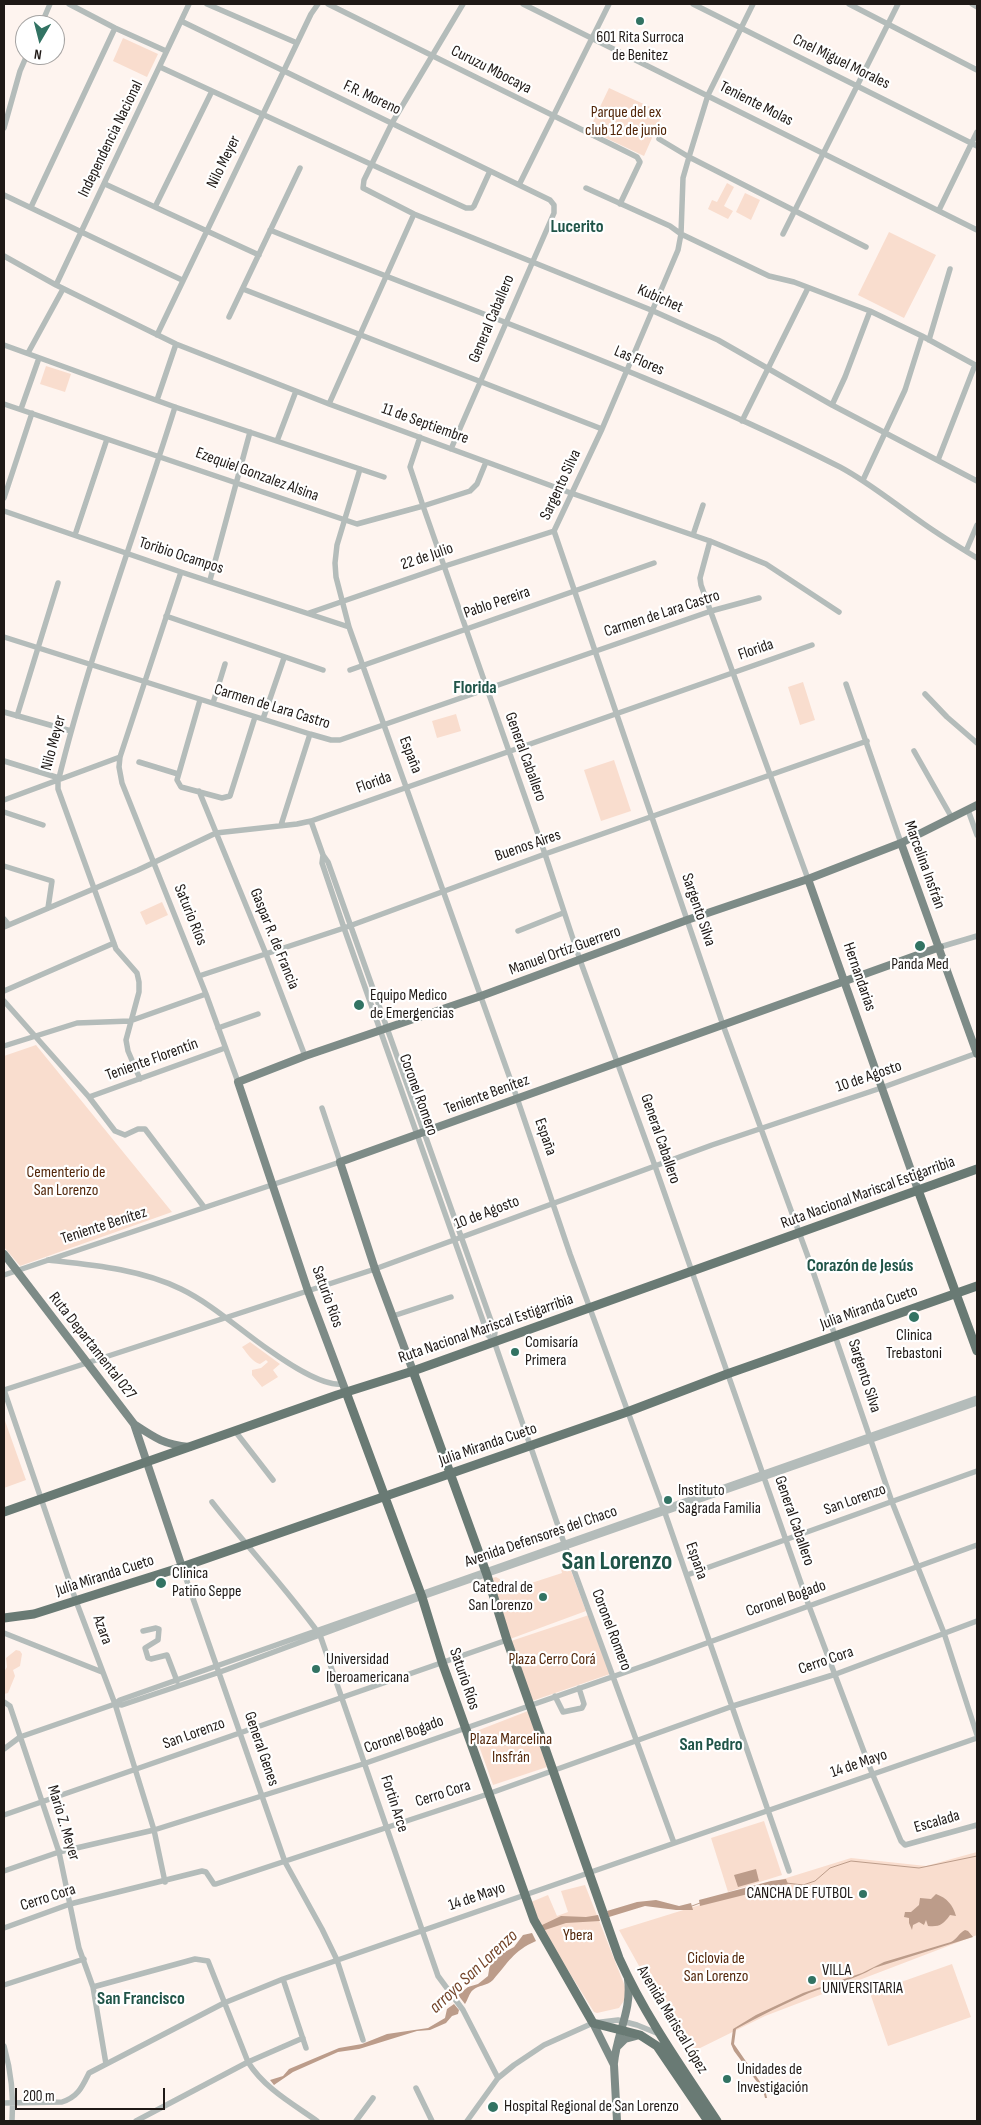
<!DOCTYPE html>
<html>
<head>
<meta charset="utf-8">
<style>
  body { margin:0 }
  #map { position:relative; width:981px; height:2125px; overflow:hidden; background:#fef4ef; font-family:"Sofia Sans Condensed",sans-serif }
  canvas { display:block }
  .frame { position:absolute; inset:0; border:5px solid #1f1916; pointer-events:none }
  .north { position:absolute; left:15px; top:15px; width:50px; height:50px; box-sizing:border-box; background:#fff; border:1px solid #a5a3a2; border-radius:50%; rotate:188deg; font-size:14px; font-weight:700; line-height:20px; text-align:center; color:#1f1916 }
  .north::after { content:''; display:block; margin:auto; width:18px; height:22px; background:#327363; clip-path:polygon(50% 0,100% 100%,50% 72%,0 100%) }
  .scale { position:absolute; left:15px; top:2088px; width:150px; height:22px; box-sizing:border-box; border:2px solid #1f1916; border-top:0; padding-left:6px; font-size:15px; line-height:18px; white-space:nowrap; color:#1f1916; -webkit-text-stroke:4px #fff; paint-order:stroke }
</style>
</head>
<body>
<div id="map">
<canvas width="981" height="2125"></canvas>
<div class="frame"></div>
<div class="north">N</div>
<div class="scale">200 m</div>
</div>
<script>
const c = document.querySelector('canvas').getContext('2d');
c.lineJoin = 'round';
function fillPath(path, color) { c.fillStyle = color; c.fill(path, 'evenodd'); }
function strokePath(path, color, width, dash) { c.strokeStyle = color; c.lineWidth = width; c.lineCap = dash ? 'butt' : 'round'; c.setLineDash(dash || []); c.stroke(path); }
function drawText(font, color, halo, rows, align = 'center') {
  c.font = font + ' "Sofia Sans Condensed",sans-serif'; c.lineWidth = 4.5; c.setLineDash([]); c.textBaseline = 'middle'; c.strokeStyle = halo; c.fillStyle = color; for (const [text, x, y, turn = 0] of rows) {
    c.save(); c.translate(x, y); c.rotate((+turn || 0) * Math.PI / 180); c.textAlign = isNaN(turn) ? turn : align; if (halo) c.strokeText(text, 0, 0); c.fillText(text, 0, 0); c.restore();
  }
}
const green = new Path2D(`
  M123,38L158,54L147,77L113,61Z
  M609,88L663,113L644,156L589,130Z
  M727,183L734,187L724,206L733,211L728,219L708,209L712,200L717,202Z
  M745,193L760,200L751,220L736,212Z
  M889,232L936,255L904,318L858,295Z
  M46,366L71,374L65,392L40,384Z
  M803,682L815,720L800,725L788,687Z
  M456,714L461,731L437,738L432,721Z
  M614,760L631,811L601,821L584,770Z
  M162,902L168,915L146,925L140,912Z
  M36,1045L172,1212L20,1266L4,1247V1056Z
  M250,1342L280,1364L273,1370L278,1377L262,1387L252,1375V1370L261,1368L268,1362L266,1360L260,1364C252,1362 247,1353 242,1347Z
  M4,1418L26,1480L4,1488Z
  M568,1563L586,1611L510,1639L489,1579L496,1577L516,1588L562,1573L560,1565Z
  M589,1615L610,1674L532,1701L511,1641Z
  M16,1650L20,1651L22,1654L20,1666L13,1670L15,1676L8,1693L4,1694V1672L7,1667L6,1658Z
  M528,1711L547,1767L493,1785L474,1732Z
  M764,1821L782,1875L728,1892L711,1838Z
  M977,1852V1935L765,2016L688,2054L619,1930L851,1858L926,1866Z
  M585,1885L626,1989L625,1999L619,2008L597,2013L594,2012L544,1932L531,1902L548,1895L557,1916L568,1912L561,1891Z
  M952,1964L971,2017L888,2046L870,1993Z`);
const water = new Path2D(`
  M756,1869L759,1881L738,1887L734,1875Z
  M786,1879L788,1884L700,1906L699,1900L771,1881Z
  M936,1894C947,1898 953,1905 956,1916L950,1915C943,1925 939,1927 928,1926L926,1920L924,1925L919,1922L913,1925L912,1930L909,1923V1918L904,1917L905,1912H911L919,1905L920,1898L931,1899Z
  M656,1900L679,1906L691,1903L693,1910H676L645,1906L609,1917L607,1911L637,1902Z
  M598,1915L600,1921L566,1923L542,1931L540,1926L561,1916L586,1917Z
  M965,1930L968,1931L973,1937L874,1968C854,1980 831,1985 809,1993C784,2004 760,2016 736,2029L734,2044L765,2089L767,2098H765L763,2090L734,2051L731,2044L733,2029L756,2015L803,1993L862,1973L884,1962L951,1942C957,1939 959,1933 965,1930Z
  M532,1933L536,1941C513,1951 508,1963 493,1980C487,1986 478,1985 473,1990C469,1993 468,2000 465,2004L458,1995L468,1987L478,1984L488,1976L490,1964L501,1954L514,1947L523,1935Z
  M454,2004L459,2010L458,2014L452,2016L446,2023L430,2030L417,2031L359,2049L338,2052L293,2072L274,2085L270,2080L283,2076L289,2069L339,2048L362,2044L387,2034L428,2028L445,2018L447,2009Z`);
const stream = new Path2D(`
  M786,1883L803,1885L815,1881L830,1868L851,1861L919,1868L977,1856
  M692,1906L700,1903`);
const minor = new Path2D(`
  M69,4L115,28L166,51
  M207,4L297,43
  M328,4L637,157L640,162L620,204
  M463,4L392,123L364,180L363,188L414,214L651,310L718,340L832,405L977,481
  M523,4L977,230
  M693,4L977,146
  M753,4L708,95L689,157L683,178L681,234L678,250L602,429L554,531L723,1025L807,1254L892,1502L944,1633L977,1735
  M849,4L977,70
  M972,4L977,7
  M181,21L550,200L554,205V213L451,449
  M41,25L50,4
  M160,67L466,208H472L474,206L490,171
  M4,128L20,71L27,55
  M659,139L689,157L866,247
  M105,184L259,255
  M519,185L609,4
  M586,188L670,226L681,234L769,276L794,282L870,311L922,336L977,366
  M4,195L182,280
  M31,207L115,28
  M155,207L212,91
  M939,210L977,132
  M270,230C461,308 656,374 840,467C870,483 896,505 924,524C941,536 959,547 977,558
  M783,234L898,4
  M4,256L56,285L176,344L329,404L571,493L710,541L766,564L839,612
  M56,285L189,4
  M243,289L602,429
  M229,317L300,168
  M157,335L311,14L318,4
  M929,340L950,269
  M4,345L175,407L384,477
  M28,353L63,289
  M157,400L176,344
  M4,404L357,524L423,506L470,491L477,484L486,462
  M329,404L414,214
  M832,405L845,377L870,311
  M21,409L39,358
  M742,421L808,288
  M420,437L410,467L423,506L545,854L580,960L655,1166L809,1606L872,1773L901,1841L905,1845L977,1825
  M277,441L296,391
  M938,460L975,365
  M360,469L337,545L335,563L336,577L349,627L517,1098L570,1254L665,1513L789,1871
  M863,480L905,390L922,336
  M4,498L32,413
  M4,511L181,572L349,627
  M75,535L107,439
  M693,535L703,505
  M710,541L700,578L701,585L808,879
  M966,551L977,525
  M181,572L120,757L119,767L122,783L206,994L238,1082
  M210,580L250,432
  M309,613L445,566L554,531
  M166,616L323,670
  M4,637L310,734L331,740H340L711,611L759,598
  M350,670L654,563
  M846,684L901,843
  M925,694L947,717L977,743
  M200,700L177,780L181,787L222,798L230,796L255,717
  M213,703L225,664
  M4,712L71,731
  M17,716L58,583
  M263,719L284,658
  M914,751L952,818
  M4,761L59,778
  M139,762L178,774
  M199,791L266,954L305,1056
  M4,800L120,757
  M968,810L977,835
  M4,812L43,825
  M311,821L323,855L328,862L495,1332L494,1341L564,1543L674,1843
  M281,825L310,734
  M323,855L322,863L344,928L488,1335L494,1341
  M4,866L52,881L48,908
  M4,919L9,925
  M4,927L138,870L216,833L297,824L311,821L812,645
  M518,931L563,913
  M940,947L977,936
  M199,976L344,928L545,854L867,741
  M4,991L114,943
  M4,1001L89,1097L115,1131L125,1135L138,1129H145L204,1207
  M218,1028L258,1014
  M4,1046L77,1023L130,1021L206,994
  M140,1079L128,1051L126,1040L139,992V982L137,973L116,949L58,789V782C89,655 136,532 175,407
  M89,1097L225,1048
  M48,1260C93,1265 140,1269 181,1289C212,1304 240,1330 269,1350C286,1362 322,1387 343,1384
  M4,1275L340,1162L322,1108
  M393,1316L451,1297
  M4,1390L375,1269L712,1145L881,1088L977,1053
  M4,1390L76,1601L115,1704L154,1830L165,1882
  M235,1431L273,1480
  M212,1502C247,1547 287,1589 320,1635L438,1976L463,2010L498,2078
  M182,1567L285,1862L322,1929L337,1960L363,2040
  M687,1575L977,1471
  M143,1631L156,1628L159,1629L158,1640L145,1648L148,1658L151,1659L167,1655L177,1681
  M4,1633L102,1672
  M555,1696L563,1712L582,1708L584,1704L579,1688
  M4,1702L10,1706L59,1852L79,1948L93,1987L106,2064
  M115,1704L122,1705L220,1672L422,1597L977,1403
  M4,1749L20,1737L115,1704L120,1700L977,1398
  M4,1815L507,1640
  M4,1871L59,1852L154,1830L366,1763L649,1664L977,1545
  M4,1928L70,1904L202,1871L206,1872L214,1884H216L488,1794L733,1706L836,1674L977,1621
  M283,1979L306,2048
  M4,1985L84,1959
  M93,1987L195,1959L208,1961L248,2062C264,2088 293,2104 317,2121
  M4,2046C11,2071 14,2095 12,2121
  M416,2088L432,2121
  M4,2103L62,2102C78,2097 82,2087 89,2073L224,2003L283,1979L977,1738
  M136,2121L248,2062L303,2038
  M356,2121L373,2098
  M467,2121L498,2078L514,2065L544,2045L593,2023L618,2020L637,2025L659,2034`);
const major = new Path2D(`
  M901,843L977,1054
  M808,879L918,1190
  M4,1254L134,1424L182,1567
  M413,1371L375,1269L340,1162L940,947
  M346,1392L308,1291L238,1082L305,1056L481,996L687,920L808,879L901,843L977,805
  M134,1424C155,1438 163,1444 189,1447
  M593,2023L614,2065L617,2121
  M618,2046L625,2039L640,2035
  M614,2063C617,2032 632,2011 628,1979`);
const highway = new Path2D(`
  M918,1190L977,1351
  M413,1371L487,1575L507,1640L619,1958C645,2016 682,2068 717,2121
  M346,1392L422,1597L442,1662L534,1920L593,2023L640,2035L657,2046L708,2121
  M4,1512L337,1395L413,1371L977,1169
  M4,1618L34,1614L182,1567L627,1412L727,1374L977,1286`);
const markers = [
  [640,21,5,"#327363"],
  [920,946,6,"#327363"],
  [359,1005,6,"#327363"],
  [914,1317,6,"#327363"],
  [515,1352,5,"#327363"],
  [668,1500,5,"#327363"],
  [161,1583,6,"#327363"],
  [543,1597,5,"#327363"],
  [316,1669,5,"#327363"],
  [863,1894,5,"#327363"],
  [812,1980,5,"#327363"],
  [727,2079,5,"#327363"],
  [493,2107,6,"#327363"]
];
const poiNames = [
  ["601 Rita Surroca",640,38,"center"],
  ["de Benitez",640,56,"center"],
  ["Panda Med",920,965,"center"],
  ["Equipo Medico",370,996],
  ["de Emergencias",370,1014],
  ["Clinica",914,1336,"center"],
  ["Trebastoni",914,1354,"center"],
  ["Comisaría",525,1343],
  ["Primera",525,1361],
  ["Instituto",678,1491],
  ["Sagrada Familia",678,1509],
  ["Clinica",172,1574],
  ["Patiño Seppe",172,1592],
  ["Catedral de",533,1588,"right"],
  ["San Lorenzo",533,1606,"right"],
  ["Universidad",326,1660],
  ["Iberoamericana",326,1678],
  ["CANCHA DE FUTBOL",853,1894,"right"],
  ["VILLA",822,1971],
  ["UNIVERSITARIA",822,1989],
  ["Unidades de",737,2070],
  ["Investigación",737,2088],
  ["Hospital Regional de San Lorenzo",504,2107]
];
const streetNames = [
  ["Cnel Miguel Morales",841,62,26],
  ["Curuzu Mbocaya",491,70,27],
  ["F.R. Moreno",372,98,25],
  ["Teniente Molas",756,104,27],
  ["Independencia Nacional",111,139,-64],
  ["Nilo Meyer",224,162,-64],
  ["Kubichet",660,299,24],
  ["General Caballero",492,319,-67],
  ["Las Flores",639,361,23],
  ["11 de Septiembre",425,424,20],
  ["Ezequiel Gonzalez Alsina",257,475,20],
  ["Sargento Silva",561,485,-65],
  ["Toribio Ocampos",181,556,18],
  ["22 de Julio",427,557,-19],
  ["Pablo Pereira",497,603,-19],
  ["Carmen de Lara Castro",662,614,-18],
  ["Florida",756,650,-19],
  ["Carmen de Lara Castro",272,707,17],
  ["Nilo Meyer",54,743,-75],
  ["España",410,755,69],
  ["General Caballero",525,757,70],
  ["Florida",374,783,-20],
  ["Buenos Aires",528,846,-19],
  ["Marcelina Insfrán",924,865,70],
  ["Sargento Silva",698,910,71],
  ["Saturio Ríos",190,915,68],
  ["Gaspar R. de Francia",274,939,68],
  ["Manuel Ortíz Guerrero",565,951,-20],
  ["Hernandarias",859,977,71],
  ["Teniente Florentín",152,1060,-20],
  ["10 de Agosto",869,1077,-19],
  ["Coronel Romero",418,1095,70],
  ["Teniente Benítez",487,1095,-20],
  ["España",545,1137,71],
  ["General Caballero",660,1139,71],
  ["Ruta Nacional Mariscal Estigarribia",868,1193,-20],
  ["10 de Agosto",487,1213,-21],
  ["Teniente Benítez",104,1226,-18],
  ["Saturio Ríos",327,1297,70],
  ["Julia Miranda Cueto",869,1308,-20],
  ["Ruta Nacional Mariscal Estigarribia",486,1329,-19],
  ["Ruta Departamental 027",92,1346,52],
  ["Sargento Silva",864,1376,72],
  ["Julia Miranda Cueto",488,1445,-19],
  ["San Lorenzo",855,1500,-20],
  ["General Caballero",794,1521,71],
  ["Avenida Defensores del Chaco",541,1537,-19],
  ["España",696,1561,71],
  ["Julia Miranda Cueto",105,1576,-18],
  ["Coronel Bogado",786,1599,-19],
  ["Azara",102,1630,70],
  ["Coronel Romero",611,1630,69],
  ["Cerro Cora",826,1661,-19],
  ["Saturio Ríos",464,1679,71],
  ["San Lorenzo",194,1734,-20],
  ["Coronel Bogado",404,1735,-20],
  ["General Genes",261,1749,71],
  ["14 de Mayo",859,1764,-19],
  ["Cerro Cora",443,1794,-18],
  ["Fortin Arce",394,1804,72],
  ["Escalada",937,1822,-16],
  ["Mario Z. Meyer",63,1823,73],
  ["14 de Mayo",477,1897,-19],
  ["Cerro Cora",48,1898,-18],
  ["Avenida Mariscal López",672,2020,59]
];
const parkNames = [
  ["Parque del ex",626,113],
  ["club 12 de junio",626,131],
  ["Cementerio de",66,1173],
  ["San Lorenzo",66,1191],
  ["Plaza Cerro Corá",552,1660],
  ["Plaza Marcelina",511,1740],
  ["Insfrán",511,1758],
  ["Ybera",578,1936],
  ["Ciclovia de",716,1959],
  ["San Lorenzo",716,1977]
];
const neighbourhoodNames = [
  ["Lucerito",577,227],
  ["Florida",475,688],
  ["Corazón de Jesús",860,1266],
  ["San Pedro",711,1745],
  ["San Francisco",141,1999]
];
const waterNames = [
  ["arroyo San Lorenzo",474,1972,-43]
];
const townNames = [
  ["San Lorenzo",617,1562]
];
fillPath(green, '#f9ddce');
fillPath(water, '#bc9c8a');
strokePath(stream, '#bc9c8a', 1);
strokePath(minor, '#b4bcba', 5.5);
strokePath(major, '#7d8b87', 8);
strokePath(highway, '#697a74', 9);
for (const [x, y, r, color] of markers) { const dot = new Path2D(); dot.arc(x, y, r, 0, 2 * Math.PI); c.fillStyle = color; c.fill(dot); strokePath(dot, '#fff', 2); }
drawText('16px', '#1f1916', '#fff', poiNames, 'left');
drawText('16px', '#1f1916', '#fff', streetNames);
drawText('16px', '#522609', '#fff', parkNames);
drawText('bold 18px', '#205448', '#fff', neighbourhoodNames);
drawText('italic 18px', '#74452a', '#fff', waterNames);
drawText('bold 26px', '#205448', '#fff', townNames);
</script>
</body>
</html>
